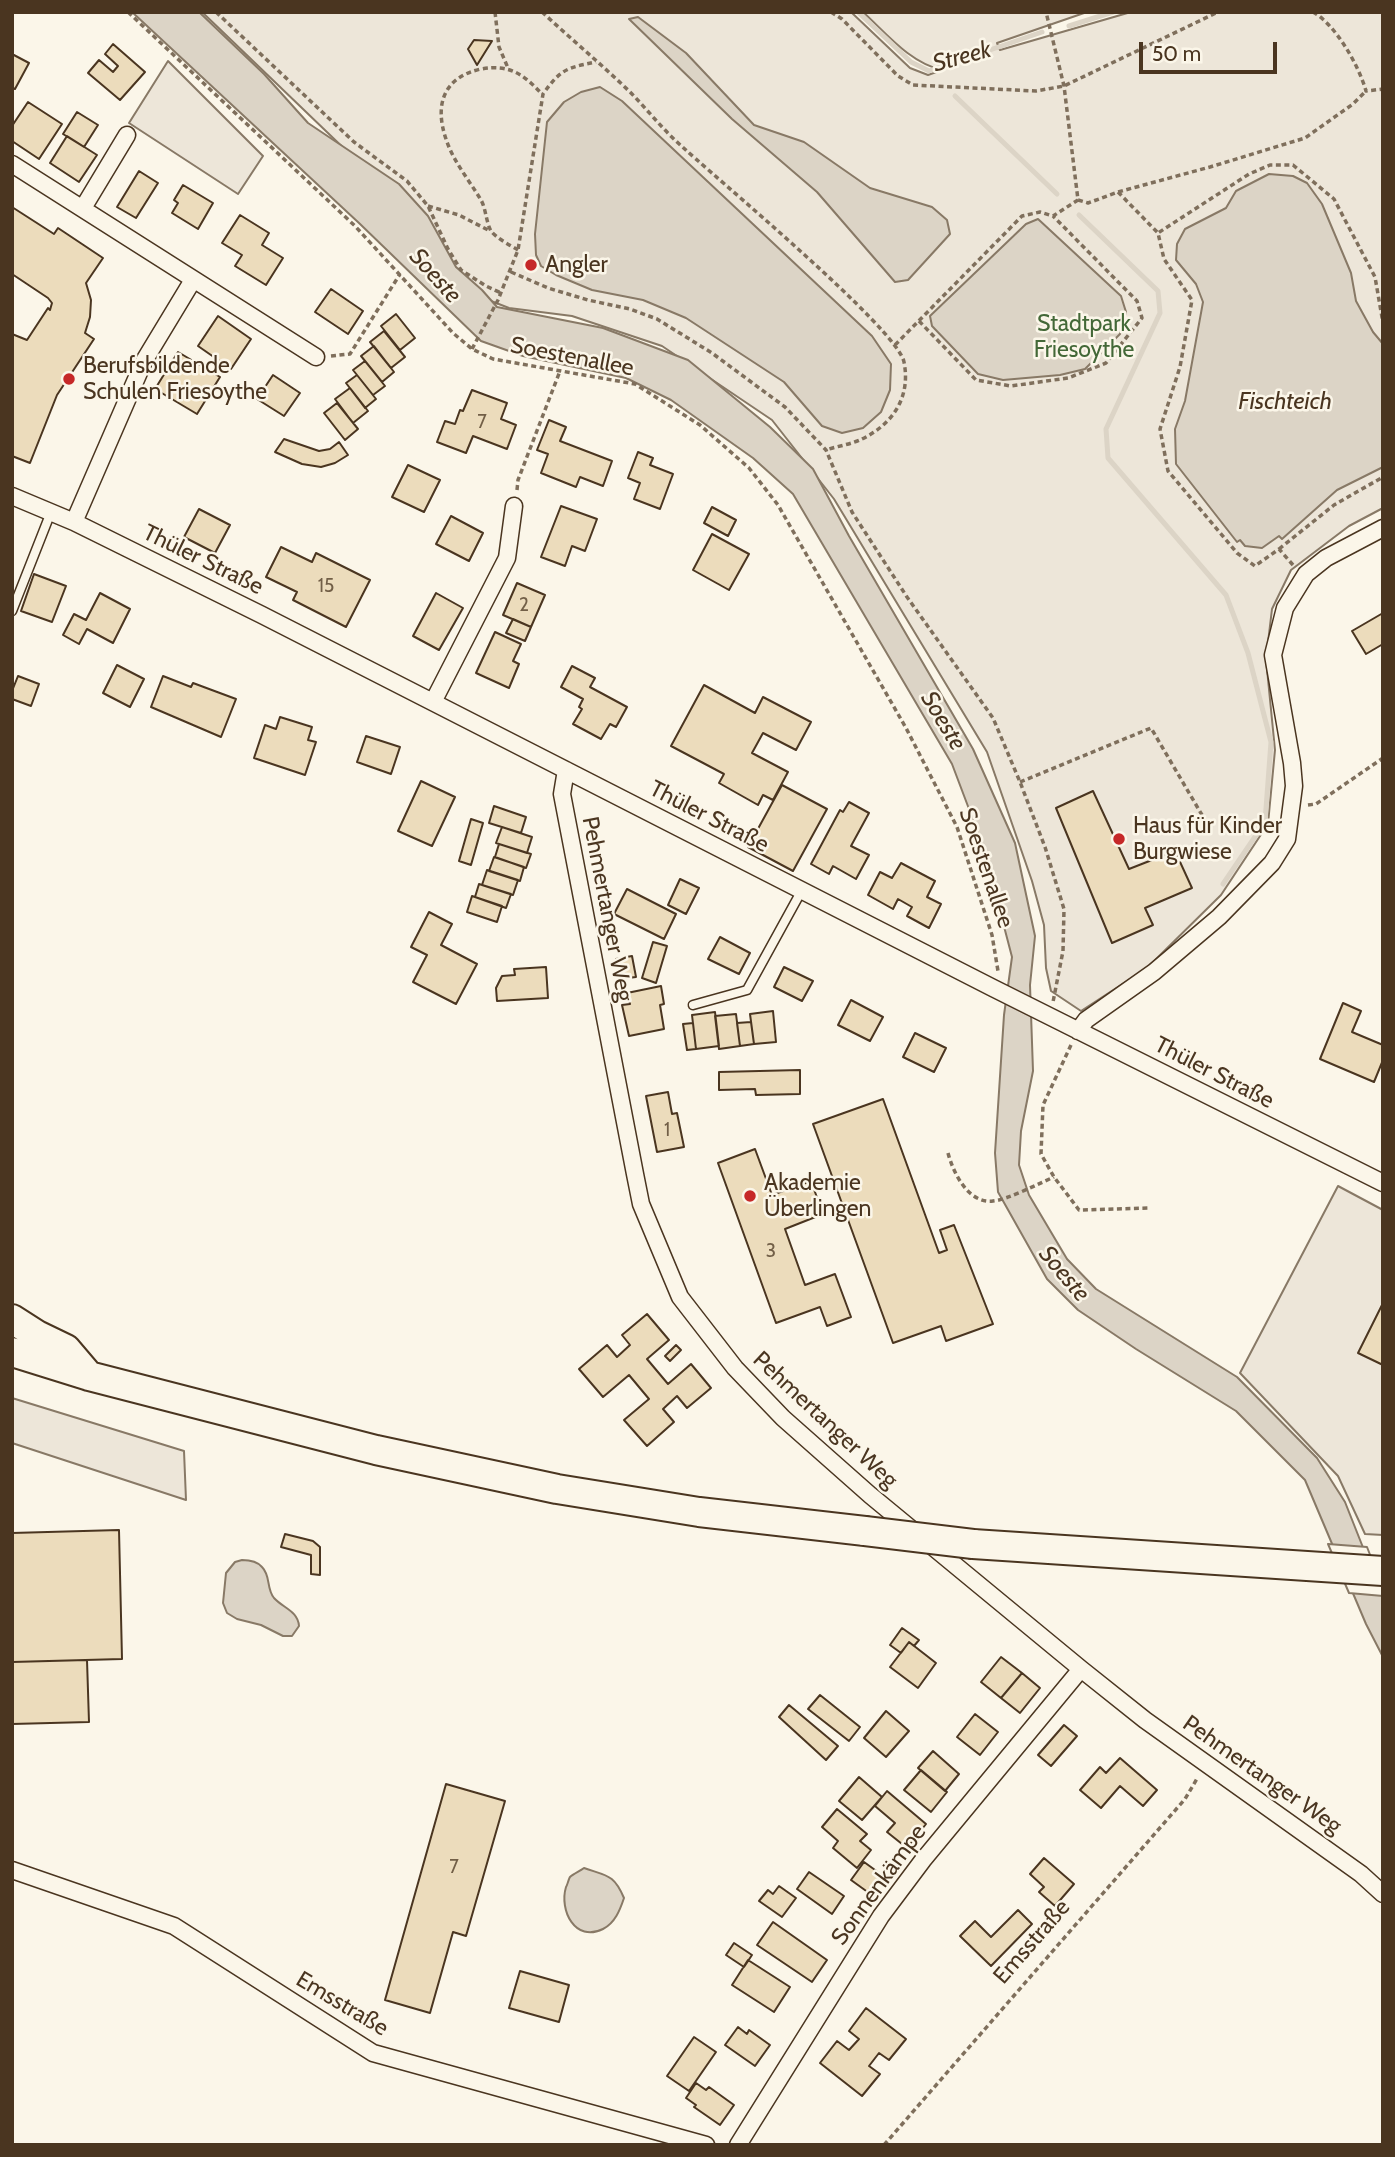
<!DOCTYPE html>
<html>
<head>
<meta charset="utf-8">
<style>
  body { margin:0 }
  #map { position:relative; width:1395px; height:2157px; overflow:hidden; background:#fbf6e9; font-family:Cabin,sans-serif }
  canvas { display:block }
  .frame { position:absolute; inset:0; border:14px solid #4a3520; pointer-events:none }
  .scale { position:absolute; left:1139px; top:42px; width:138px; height:32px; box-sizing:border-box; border:4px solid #4a3520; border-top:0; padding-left:9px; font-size:21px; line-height:24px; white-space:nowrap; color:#4a3520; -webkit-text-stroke:5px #fbf6e9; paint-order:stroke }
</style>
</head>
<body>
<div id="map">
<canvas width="1395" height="2157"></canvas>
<div class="frame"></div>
<div class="scale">50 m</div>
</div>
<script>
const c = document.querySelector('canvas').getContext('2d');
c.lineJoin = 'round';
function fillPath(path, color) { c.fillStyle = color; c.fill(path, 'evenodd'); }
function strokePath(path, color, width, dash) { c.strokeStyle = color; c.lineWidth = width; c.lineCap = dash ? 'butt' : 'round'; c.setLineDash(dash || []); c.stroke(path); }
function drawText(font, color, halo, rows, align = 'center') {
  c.font = font + ' Cabin,sans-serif'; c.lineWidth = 5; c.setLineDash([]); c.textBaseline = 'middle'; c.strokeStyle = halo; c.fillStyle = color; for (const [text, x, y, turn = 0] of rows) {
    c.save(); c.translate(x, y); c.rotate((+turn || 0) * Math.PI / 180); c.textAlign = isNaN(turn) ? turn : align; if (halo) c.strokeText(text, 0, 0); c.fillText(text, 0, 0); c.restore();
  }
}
const green = new Path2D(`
  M202,12H851L910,68L928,75L942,70C910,63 887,34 863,12H1087L997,43L1000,50L1131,12H1383V508L1349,526L1291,570L1272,609L1266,659L1275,750L1268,824L1221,895L1147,968L1081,1011L1051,991L1046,968L1044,925L1032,881L987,752L834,499L772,420L662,346L572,316L509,308L468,292L380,183Z
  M168,61L263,156L238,194L129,123Z
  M1338,1186L1383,1210V1535L1365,1534L1338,1476L1240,1373Z
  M12,1398L184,1451L186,1500L12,1443Z`);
const water = new Path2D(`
  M132,12H199L264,74L308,123L399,184L428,216L456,267L482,290L497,307L603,328L688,360L770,427L813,469L849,536L973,749L1015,843L1035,936L1030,985L1033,1071L1021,1131L1019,1165L1029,1195L1067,1259L1096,1289L1237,1377L1317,1458L1345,1502L1383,1598V1657L1366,1624L1305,1480L1236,1411L1136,1349L1078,1310L1047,1279L998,1192L995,1153L1004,1015L1012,957L983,846L952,764L793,494L753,458L671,400L626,378L523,356L481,341L359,223Z
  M638,17L686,53L754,125L804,142L870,188L932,207L947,220L950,234L908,280L895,282L817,192L732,119L629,19Z
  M600,87L622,101L872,336L891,364L890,390L881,412L863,428L842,433L822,426L784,382L686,318L643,300L592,290L556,275L541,266L536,255L535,234L547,122L564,102L581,92Z
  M1269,174L1293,176L1307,183L1322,204L1351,273L1356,301L1373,332L1383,344V467L1337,490L1282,539L1279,536L1262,548L1245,546L1240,540L1237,542L1176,464L1175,429L1185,401L1203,302L1196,284L1176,260L1177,244L1185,229L1226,208L1236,191Z
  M1038,219L1121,296L1126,312L1120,334L1085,369L1060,375L1003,380L978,374L932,326L930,316L1026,224Z
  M242,1560C250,1560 257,1561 262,1567C271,1576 266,1588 274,1598C283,1608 298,1611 299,1626L292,1636H283L261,1625L237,1619L227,1613L223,1603L226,1573L235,1562Z
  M584,1868C607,1876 614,1874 624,1898C620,1910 615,1923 603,1929C575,1943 559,1910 566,1887C567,1886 569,1878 570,1877C573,1874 580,1871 584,1868Z`);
const pier = new Path2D(`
  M1328,1544L1367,1547L1383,1588V1596L1349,1593Z`);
const stream = new Path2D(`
  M858,12L911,62L929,71L1042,32
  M1069,26L1113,12
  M955,96L1057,194
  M1079,215L1158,291L1160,313L1106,429L1108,458L1226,595L1248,653L1271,742L1265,822L1223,884`);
const building = new Path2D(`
  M474,40L492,41L477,65L468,49Z
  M113,44L145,72L120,100L88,73L99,60L113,72L118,66L105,54Z
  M12,54L29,63L15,89L12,88Z
  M28,102L62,124L39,159L12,141V126Z
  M77,112L98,125L84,147L63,134Z
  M67,136L97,155L79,182L50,163Z
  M139,171L158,183L136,218L117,207Z
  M183,185L213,203L198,229L172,213L178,203L174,200Z
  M12,207L54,234L58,228L103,258L86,283L91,300L90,317L85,333L94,339L57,395L30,463L12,456V334L27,340L48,308L50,310L52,303L48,298L12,274Z
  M240,215L269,233L262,245L283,258L266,285L235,266L242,255L222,243Z
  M331,289L363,311L348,334L315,312Z
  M396,314L415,338L400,350L381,326Z
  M218,316L251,339L231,369L198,346Z
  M384,331L405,357L391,368L370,342Z
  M374,346L394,372L382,382L361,356Z
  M178,352L220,377L197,414L155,389Z
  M365,361L385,386L373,395L353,370Z
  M273,375L300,393L284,416L257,399Z
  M357,375L376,399L365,408L346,383Z
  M350,388L368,411L353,423L335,399Z
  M472,390L507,403L501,419L516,425L507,449L473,436L466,453L437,442L445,421L455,424L460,410L463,411Z
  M337,403L358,429L345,440L324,413Z
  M549,420L566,427L560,441L612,461L603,486L580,477L576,487L541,473L548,454L537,450Z
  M284,439L319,451L330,449L339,442L348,455L335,463L321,467L302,464L275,452Z
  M638,452L653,458L650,465L673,474L660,509L634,499L640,483L628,478Z
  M408,465L440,480L424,512L392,497Z
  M561,506L597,519L585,551L572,546L565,566L541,557Z
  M712,507L736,520L728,536L704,523Z
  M199,509L230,525L215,553L184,537Z
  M451,516L483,533L469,561L436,544Z
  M712,534L749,554L729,590L693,570Z
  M281,547L312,562L316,553L370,580L346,627L293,600L297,592L266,577Z
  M34,574L66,586L52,622L21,611Z
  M517,583L545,595L531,627L503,615Z
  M100,593L130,609L113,643L87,629L79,644L63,635L74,614L86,620Z
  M436,593L463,608L439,650L413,636Z
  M1383,613V644L1366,654L1352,631Z
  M513,619L531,627L525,641L506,633Z
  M495,632L521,644L513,661L519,664L509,688L476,673Z
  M117,665L144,679L130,707L103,693Z
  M572,666L595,678L590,687L627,707L616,727L610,724L601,739L573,724L582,709L579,707L583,699L561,687Z
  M18,676L39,684L31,706L12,699V691Z
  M163,676L191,687L193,683L236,699L221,737L151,707Z
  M704,685L755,713L763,697L811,722L796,750L763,733L752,753L788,772L773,800L763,795L758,805L719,783L724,774L671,746Z
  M280,717L312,727L308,740L316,742L305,775L254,758L265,725L276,729Z
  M366,736L400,747L391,774L357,762Z
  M421,781L455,797L432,846L398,831Z
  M782,785L827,809L793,871L748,847Z
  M1093,791L1129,869L1175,851L1192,888L1145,908L1153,925L1112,943L1056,808Z
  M849,802L869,813L851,846L869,855L856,879L833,866L829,874L811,864L840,810L843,812Z
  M494,806L526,817L521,833L489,823Z
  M471,819L483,823L471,865L459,861Z
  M502,827L532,837L527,853L496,843Z
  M499,844L531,854L526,868L495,857Z
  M494,857L524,867L520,881L489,871Z
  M901,863L935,881L927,897L941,904L929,928L907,916L912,907L898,899L893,909L868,895L880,872L892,878Z
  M487,870L518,880L513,895L482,885Z
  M680,879L699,888L686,914L668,905Z
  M479,884L511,894L506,908L475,897Z
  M627,889L676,914L664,939L614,914Z
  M472,896L502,906L497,922L467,912Z
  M429,912L452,924L441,945L477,964L456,1004L413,982L427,955L411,947Z
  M720,937L750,953L739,974L708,959Z
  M653,942L667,946L656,983L642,978Z
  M632,956L636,977L620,979L616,959Z
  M546,967L548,998L497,1001L496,988L502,976L515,975L514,969Z
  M784,967L813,981L802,1001L774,987Z
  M661,986L664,1004L660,1005L664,1029L629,1036L622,1005L630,1004L627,993Z
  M851,1000L883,1017L870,1041L838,1025Z
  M1343,1003L1361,1011L1352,1032L1383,1045V1060L1374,1082L1320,1059Z
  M773,1011L776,1042L754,1044L750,1014Z
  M715,1012L719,1046L696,1049L692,1015Z
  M736,1014L740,1046L719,1049L715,1016Z
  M751,1022L754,1044L740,1046L737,1023Z
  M693,1023L696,1049L687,1050L683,1024Z
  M915,1033L946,1048L934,1072L903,1057Z
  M800,1070V1094L756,1095L755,1089L719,1090V1072Z
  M668,1092L672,1114L677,1113L684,1147L657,1152L646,1096Z
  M883,1099L939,1253L947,1250L940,1230L954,1225L993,1324L946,1341L941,1326L893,1343L813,1124Z
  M755,1149L772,1195L811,1181L823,1214L785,1229L805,1285L835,1274L851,1317L827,1326L820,1307L776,1323L718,1163Z
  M1383,1303V1365L1358,1353Z
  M647,1314L669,1340L647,1359L668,1384L691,1364L711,1388L687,1408L677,1396L663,1409L674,1422L647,1446L624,1420L649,1399L629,1375L603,1397L579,1369L607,1345L617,1357L630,1345L622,1335Z
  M676,1345L681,1350L670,1361L665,1356Z
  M119,1530L122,1659L12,1662V1533Z
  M285,1534L313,1541L320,1547V1575L311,1574V1555L281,1547Z
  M902,1628L919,1640L914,1646L909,1642L901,1653L890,1645Z
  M909,1642L936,1663L918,1688L890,1667Z
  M1001,1657L1022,1673L1001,1698L981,1682Z
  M87,1660L89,1722L12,1724V1662Z
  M1022,1673L1040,1688L1020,1713L1001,1698Z
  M820,1695L860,1727L849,1741L808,1709Z
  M789,1705L838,1746L826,1760L779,1717Z
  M886,1711L909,1731L886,1757L864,1738Z
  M975,1714L998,1732L980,1755L957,1737Z
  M1064,1725L1077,1736L1051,1766L1038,1755Z
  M933,1751L959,1774L945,1791L918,1768Z
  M1120,1758L1157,1790L1143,1806L1120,1786L1101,1808L1080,1790L1100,1767L1106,1773Z
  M921,1770L947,1792L931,1812L904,1790Z
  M859,1777L882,1797L862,1820L839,1801Z
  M446,1784L505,1801L466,1936L453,1932L430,2013L385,2000Z
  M887,1791L926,1824L907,1848L887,1832L895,1823L875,1806Z
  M837,1809L867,1834L860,1841L871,1850L857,1868L833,1848L838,1841L822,1827Z
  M1044,1858L1074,1884L1055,1906L1039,1892L1044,1887L1030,1874Z
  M864,1862L882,1875L869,1893L851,1880Z
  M809,1872L844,1896L832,1914L797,1889Z
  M779,1886L796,1898L782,1917L759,1901L768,1890L773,1894Z
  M1018,1910L1032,1924L991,1966L960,1936L975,1921L991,1937Z
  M773,1922L827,1960L812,1982L757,1945Z
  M734,1943L752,1955L744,1967L726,1955Z
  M748,1960L790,1987L774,2012L732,1985Z
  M520,1971L569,1985L559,2022L509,2008Z
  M866,2008L906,2039L889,2060L879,2053L869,2066L880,2074L862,2096L820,2063L837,2041L849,2050L859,2039L849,2031Z
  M738,2027L747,2034L749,2030L770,2045L755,2066L725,2045Z
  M694,2037L716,2052L689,2091L667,2076Z
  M696,2083L706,2090L709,2087L734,2105L720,2125L694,2107L696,2105L686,2098Z`);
const path = new Path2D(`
  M128,12L355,226L453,333L472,349L493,359L635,384L700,425L749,468L778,505L906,728L957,827L992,935L998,971
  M216,12L354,142L407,181L428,206L448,249L461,270L486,286L501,293
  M495,12L499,47L508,68
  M542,12C570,38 601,64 629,91C645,107 659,125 676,141C713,176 897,328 904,362C911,397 893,424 862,439C852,444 838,446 826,450
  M831,12L842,19L898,76L913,85L1036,91L1064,86L1218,12
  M1313,12C1336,25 1359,66 1366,91L1383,89
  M1118,192L1158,233
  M1078,200L1088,203L1118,192L1210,167L1305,138L1353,104L1366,91
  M428,206L459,215L490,231
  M518,250C510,245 496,238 491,231C486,222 486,209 481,200C469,180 453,161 446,139C434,104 444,77 481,69C510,64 523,74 542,94
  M511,272L548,288L588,300L630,309L657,319L712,353L785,407L826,450L852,512L907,597L993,718L1020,782L1045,847L1064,909L1063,951L1053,1002
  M919,321L976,380L1011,386L1068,378L1106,363L1142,318L1137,301L1053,216
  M895,345L1022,216L1040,212L1053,216L1078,200L1064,86L1046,12
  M472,349L498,300L518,250L543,94C561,69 566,68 596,62
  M331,356L350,354L400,274
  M517,490L518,480L560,371
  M1279,549L1334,505L1383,477
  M1293,565L1279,549L1255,566L1237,553L1168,471L1160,429L1180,367L1192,300L1164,259L1158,233L1249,174L1270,165H1293L1334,199L1375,277L1383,323
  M1020,782L1151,728L1202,815
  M1308,805L1316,804L1383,758
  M1071,1045L1043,1105L1041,1154L1054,1177L1079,1210L1149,1208
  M948,1153C953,1172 968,1204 993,1201C1007,1200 1040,1183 1054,1177
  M884,2145L1185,1799L1198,1777`);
const service = new Path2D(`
  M12,611L51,512
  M693,1005L747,990L802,890`);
const minor = new Path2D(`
  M12,164L316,357
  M83,208L127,135
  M12,496L74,522L262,615L993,988L1383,1183
  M74,522L144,361L193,280
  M433,702L507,558L514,506
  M566,770L562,794L635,1174L641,1204L680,1297L735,1368L783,1418L870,1495L1081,1669L1145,1720L1361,1874L1383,1894
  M1078,1031L1086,1020L1154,972L1219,917L1272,863L1287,839L1294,786L1292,763L1273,655L1285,608L1306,574L1326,558L1383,528
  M12,1870L174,1926L373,2053L706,2145
  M738,2145L881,1916L923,1860L1081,1669`);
const trunk = new Path2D(`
  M12,1319L37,1335L66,1349L89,1376
  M12,1352L89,1376L376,1450L557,1489L699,1512L865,1531
  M973,1544L1383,1571`);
const trunkBridge = new Path2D(`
  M865,1531L973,1544`);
const markers = [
  [531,265,7,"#c62828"],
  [69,379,7,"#c62828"],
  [1119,839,7,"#c62828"],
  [750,1196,7,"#c62828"]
];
const numberNames = [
  ["7",482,422],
  ["15",326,586],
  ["2",524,605],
  ["1",667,1130],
  ["3",771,1251],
  ["7",454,1867]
];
const poiNames = [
  ["Angler",545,265],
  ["Berufsbildende",83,366],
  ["Schulen Friesoythe",83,392],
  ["Haus für Kinder",1133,826],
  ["Burgwiese",1133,852],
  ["Akademie",764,1183],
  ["Überlingen",764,1209]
];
const parkNames = [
  ["Stadtpark",1084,324],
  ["Friesoythe",1084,350]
];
const streetNames = [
  ["Soestenallee",572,357,11],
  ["Thüler Straße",203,560,26],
  ["Thüler Straße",709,817,27],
  ["Soestenallee",986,868,71],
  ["Pehmertanger Weg",607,909,79],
  ["Thüler Straße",1214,1073,27],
  ["Pehmertanger Weg",825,1420,43],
  ["Pehmertanger Weg",1262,1775,35],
  ["Sonnenkämpe",879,1885,-54],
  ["Emsstraße",1032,1942,-49],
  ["Emsstraße",342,2004,31]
];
const waterNames = [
  ["Streek",962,57,-15],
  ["Soeste",435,276,48],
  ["Fischteich",1285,402],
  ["Soeste",943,721,59],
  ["Soeste",1064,1274,50]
];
fillPath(green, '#ede6d9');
strokePath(green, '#887966', 2);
fillPath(water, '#dcd4c6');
strokePath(water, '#887966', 2);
fillPath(pier, '#fbf6e9');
strokePath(pier, '#887966', 2);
strokePath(stream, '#dcd4c6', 5);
fillPath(building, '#ecdcbc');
strokePath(building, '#4a3520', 2);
strokePath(service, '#4a3520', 11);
strokePath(minor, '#4a3520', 19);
strokePath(trunk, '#4a3520', 32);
strokePath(path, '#7f6f5c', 3.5, [5, 3.5]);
strokePath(service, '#fbf6e9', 8);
strokePath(minor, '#fbf6e9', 16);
strokePath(trunk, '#fbf6e9', 28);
strokePath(trunkBridge, '#4a3520', 32, []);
strokePath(trunkBridge, '#fbf6e9', 28);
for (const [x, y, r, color] of markers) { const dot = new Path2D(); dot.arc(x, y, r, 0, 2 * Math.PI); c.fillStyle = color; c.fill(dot); strokePath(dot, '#fbf6e9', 2.5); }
drawText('19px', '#725f47', null, numberNames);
drawText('23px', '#4a3520', '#fbf6e9', poiNames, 'left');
drawText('23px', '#436837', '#fbf6e9', parkNames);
drawText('23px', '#4a3520', '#fbf6e9', streetNames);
drawText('italic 24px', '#4a3520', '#fbf6e9', waterNames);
</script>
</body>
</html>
